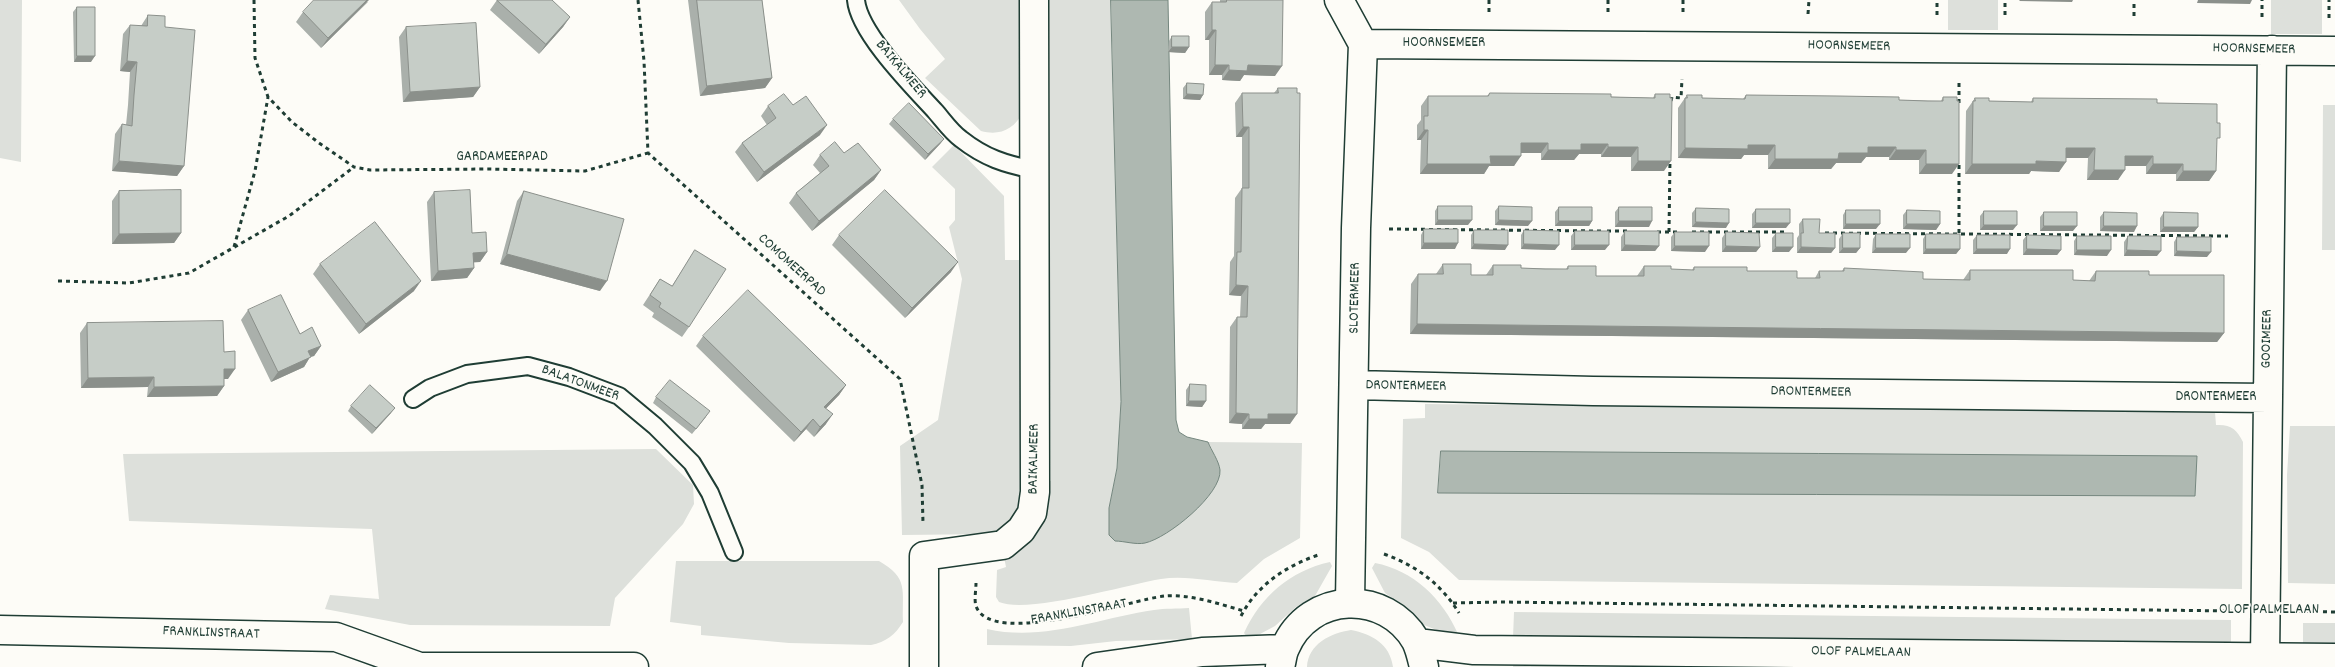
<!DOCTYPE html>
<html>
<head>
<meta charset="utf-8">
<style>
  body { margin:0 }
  canvas { display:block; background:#fdfcf7 }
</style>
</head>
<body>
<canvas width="2335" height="667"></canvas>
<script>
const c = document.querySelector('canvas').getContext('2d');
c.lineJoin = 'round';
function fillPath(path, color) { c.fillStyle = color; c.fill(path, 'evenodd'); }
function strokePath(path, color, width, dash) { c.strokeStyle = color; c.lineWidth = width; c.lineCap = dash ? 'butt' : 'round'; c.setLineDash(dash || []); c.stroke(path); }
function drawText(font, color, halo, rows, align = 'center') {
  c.font = font + ' Dekko,sans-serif'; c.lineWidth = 4; c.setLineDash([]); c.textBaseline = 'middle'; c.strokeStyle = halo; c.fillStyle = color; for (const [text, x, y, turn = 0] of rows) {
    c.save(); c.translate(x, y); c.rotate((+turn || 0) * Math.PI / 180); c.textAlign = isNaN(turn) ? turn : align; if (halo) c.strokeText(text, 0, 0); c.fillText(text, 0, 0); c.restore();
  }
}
const green = new Path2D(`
  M0,0H22L21,162L0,158Z
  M899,0H1023V112C1014,130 999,136 981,131L925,78L945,59L920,29Z
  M1047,0H1111L1121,402L1117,468L1109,508L1220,469L1208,442L1302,443L1300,538L1264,559L1237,583C1212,582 1186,575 1161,579C1125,585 1029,614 999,602L996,597L997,570L1006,567L1004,557L1047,480L1051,481Z
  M1948,0H1998V30H1948Z
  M2271,0H2322V34H2271Z
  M2323,105H2335V250H2322Z
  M954,145L1004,196L1005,260H1026L1027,497L1005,529L992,534L902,535L900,446L938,420L962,279L949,227L955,220V189L932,167Z
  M1425,404L2215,412L2216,425C2230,424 2237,429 2243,442L2242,589L1459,580L1429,552L1401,538L1403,419L1425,418Z
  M2290,426H2335V584L2288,583L2287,475Z
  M656,449L693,485L694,504L683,524L615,598L610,626L410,625L325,609L330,595L379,599L372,529L129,521L123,454Z
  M676,561H879C909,578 902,590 903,622C895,635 886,642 871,645L789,643L701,635V626L670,622Z
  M1330,562L1332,566L1315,596L1296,607L1275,626L1260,634L1247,637L1244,633C1261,596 1290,571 1330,562Z
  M1375,563C1413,570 1443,599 1458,634L1452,636L1424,625L1399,603L1385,593L1372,568Z
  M1189,608L1192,639L1116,641L1071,646L987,645V629C1043,642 1099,618 1154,610C1165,608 1177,609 1189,608Z
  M1514,612L2231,620V646L1513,638Z
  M2303,623H2335V647H2303Z
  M1351,630C1372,634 1390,644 1393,667H1307C1308,644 1331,633 1351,630Z
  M1514,662H1655L1707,667H1513Z`);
const water = new Path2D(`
  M1111,0H1168L1176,420L1179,432L1187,437L1208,442C1211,450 1219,461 1220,470C1222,494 1168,538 1145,543C1136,545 1124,541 1115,541L1109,535V508L1117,468L1121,402Z
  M1441,451L2197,456L2195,496L1438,493Z`);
const path = new Path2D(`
  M254,0L255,58L268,97L292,122L319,143L354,167L370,170L488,169L585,171L648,153
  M638,0L644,61L648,153L900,379L922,485L923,523
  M1683,0V12
  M1489,12V0
  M1608,12V0
  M1808,14L1809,0
  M1937,15V0
  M2005,15V0
  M2134,16V0
  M2262,17V0
  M2329,18V0
  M1671,101L1672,97L1681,98L1682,79
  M1959,103V81
  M1389,229L1601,231
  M1607,231H1628
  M1657,232H1678
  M1669,232L1670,160
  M1692,232H1788
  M1825,233L2228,236
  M1959,233V161
  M234,247L255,171L268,97
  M58,281L129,283L189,273L289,216L354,167
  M1384,554C1417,566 1441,584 1459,613
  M976,583C976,590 974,600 976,606C991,649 1132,599 1165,596C1191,594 1219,604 1244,611
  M1453,603L1500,602L2232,611
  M2299,611L2335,612
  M1241,616C1257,585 1286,566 1318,555`);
const service = new Path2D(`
  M856,0C859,33 913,87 935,111C943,120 951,132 961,139C985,158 1005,164 1034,170
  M413,399L430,388L467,374L528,366L569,377L619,396L655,426L692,463L710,493L734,552`);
const minor = new Path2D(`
  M1339,0L1363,44L1356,228L1350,602
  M1363,44L2335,51
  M1355,385L1593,391L2268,398
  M2265,658L2272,50
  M924,667V556L1003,545L1021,530L1032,513L1035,492L1034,0`);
const tertiary = new Path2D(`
  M0,630L336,637L417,666
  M1417,643L1474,650L2335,658
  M414,667H634
  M1097,667L1202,652L1284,649
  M1280,667C1282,661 1282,654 1285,648C1309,591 1386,589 1416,641C1420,649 1422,659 1424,667`);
const wall = new Path2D(`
  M497,0L570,17L563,27L539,54L490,10Z
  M688,0H762L772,78L765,88L700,96Z
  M1220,0H1283L1275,76L1244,75L1240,81L1222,80V75H1209V40H1205V12L1212,2H1220Z
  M368,2L321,48L296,22L303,12Z
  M77,7L91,62H74L73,12Z
  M148,15L165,27L184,166L177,176L112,171L115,134L122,124L126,125L128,105L130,72L120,71L123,34L130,25L141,26Z
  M406,27L480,87L473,97L403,102L399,37Z
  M1172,36L1189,47L1185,53L1168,52L1169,41Z
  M1187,83L1203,95L1200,100L1183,99V88Z
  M1278,88L1290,424H1265L1261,429H1242V424L1229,423L1230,327L1237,317H1240L1241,296L1229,295L1230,262L1234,256L1235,198L1242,188V137H1236L1235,103L1242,93H1274Z
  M1490,93L1653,98L1655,94L1664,171H1631V157H1601V154H1579L1574,160H1541V153H1521L1514,166H1489L1484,174H1420L1421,140H1417V125L1421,120V106L1428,96H1487Z
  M1687,95L1702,98L1743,99L1746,95L1899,100L1941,101L1943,97L1952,174H1919V160H1889V157H1866L1861,163H1836L1831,169H1768V155H1744L1741,159L1678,158V108Z
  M1975,98L1989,101L2031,102L2033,98L2157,103L2216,143V171L2209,181H2176V174H2146V166H2125L2118,180H2087L2088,158H2066L2059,172L2031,171L2029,174H1965L1966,111Z
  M768,106L820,135L757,182L735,152L742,143L767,125L761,116Z
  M893,119L944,139L940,144L925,160L889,124Z
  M820,155L881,170L874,180L812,231L789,203L796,193L820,173L813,165Z
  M119,191L181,233L174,243L112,244V201Z
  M524,191L600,291L500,264L517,201Z
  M434,192L472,233L487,252L480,262H474V268L467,278L431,281L427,202Z
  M1438,206L1468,225H1435V211Z
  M1499,206L1528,226L1495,225V211Z
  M1559,207L1592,221L1589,226H1555V212Z
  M1619,207L1649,227H1615V212Z
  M1696,208L1726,228L1692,227V213Z
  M1756,209L1786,228H1752V214Z
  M1846,210L1876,229H1843V215Z
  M1907,210L1940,224L1936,230L1903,229V215Z
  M1984,211L2013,230H1980V216Z
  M2044,212L2073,231H2040V217Z
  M2104,212L2134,232L2100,231V217Z
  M2164,212L2198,227L2194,232H2160V218Z
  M1803,219L1835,248L1831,253H1797V238L1799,235V224Z
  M1424,229L1455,249H1421V235Z
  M1474,230L1505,250L1471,249V235Z
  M1524,230L1555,250L1521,249V235Z
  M1575,231L1605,250H1571V236Z
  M1625,231L1659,246L1655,251H1621V237Z
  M1675,232L1705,252L1671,251V237Z
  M1726,232L1760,247L1756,252H1722V238Z
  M1776,233L1789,252H1772V238Z
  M1843,233L1860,248L1856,253H1839V239Z
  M1876,234L1906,253H1872L1873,239Z
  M1926,234L1960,249L1956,254H1923V239Z
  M839,235L951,272L905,318L832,245Z
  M1977,235L2007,254H1973V240Z
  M2027,235L2061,250L2057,255H2023V240Z
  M2077,236L2107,256L2074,255V241Z
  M2128,236L2157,256H2124V242Z
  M2177,237L2207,257L2174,256V242Z
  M695,250L689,327L682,337L652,317L654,313L643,305L660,279L672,286Z
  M320,264L414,291L359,334L313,274Z
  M1443,264L1471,275H1486L1493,265L1521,268L1566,269L1568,266L1596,276H1637L1644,266L1671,269L1692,270L1694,267L1747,271L1797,278H1815L1819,271H1842L1844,268L1923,279L1963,280L1970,270L2073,280L2089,281L2096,271L2149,275L2224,333L2217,342L1410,334L1411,284L1418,274H1436Z
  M248,310L300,334L321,346L314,356L310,357L304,367L271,382L241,320Z
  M87,323L224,352L228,379H224V386L217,396L147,397L148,387L81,388L80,333Z
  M703,336L846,385L839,395L826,408V424L814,437L806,429L794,442L696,346Z
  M1190,384L1206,401L1202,407L1186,406V390Z
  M656,397L706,417L692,434L653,403Z
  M351,406L391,413L372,434L348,411Z`);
const shadedWall = new Path2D(`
  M367,0H369L321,48L328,38Z
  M2020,0H2073L2072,2L2019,1Z
  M2198,0H2252L2250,4L2197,3Z
  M570,17L563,27L539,54L546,44Z
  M1212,30H1216L1209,40H1205Z
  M1172,47H1189L1185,53L1168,52Z
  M77,56H95L91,62H74Z
  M127,61L137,62L130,72L120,71Z
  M1215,65H1229L1222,75H1209Z
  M1248,65L1282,66L1275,76L1244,75L1240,81L1222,80L1229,70Z
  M772,78L765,88L700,96L707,86Z
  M480,87L473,97L403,102L410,92Z
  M1187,94L1203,95L1200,100L1183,99Z
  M827,125L820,135L757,182L764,172Z
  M1243,127H1249L1242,137H1236Z
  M1424,130H1428L1421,140H1417Z
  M944,139L940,144L925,160L928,154Z
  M1521,143H1548L1541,153H1514Z
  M1581,144H1608L1601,154H1579L1574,160H1541L1548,150Z
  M1748,145H1775L1768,155H1744L1741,159L1678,158L1685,148Z
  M1608,147H1638L1631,157H1601Z
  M1868,147H1896L1889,157H1866L1861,163H1836L1831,169H1768L1775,159Z
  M2066,148H2095L2088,158H2059Z
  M1896,150H1926L1919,160H1889Z
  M1490,156H1521L1514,166H1489L1484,174H1420L1427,164Z
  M2125,156H2153L2146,166H2118Z
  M119,161L184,166L177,176L112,171Z
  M1638,161H1671L1664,171H1631Z
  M2036,161L2066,162L2059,172L2031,171L2029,174H1965L1972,164Z
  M1926,164H1959L1952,174H1919Z
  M2153,164H2183L2176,174H2146Z
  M881,170L874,180L812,231L819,221Z
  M2094,170H2125L2118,180H2087Z
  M2183,171H2216L2209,181H2176Z
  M1438,220H1472L1468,225H1435Z
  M1499,220L1532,221L1528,226L1495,225Z
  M1559,221H1592L1589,226H1555Z
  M1619,221H1652L1649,227H1615Z
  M1696,222L1729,223L1726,228L1692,227Z
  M1756,223H1790L1786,228H1752Z
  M1846,224H1880L1876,229H1843Z
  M1907,224H1940L1936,230L1903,229Z
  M1984,225H2017L2013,230H1980Z
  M2044,226H2077L2073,231H2040Z
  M2104,226H2137L2134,232L2100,231Z
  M2164,227H2198L2194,232H2160Z
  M181,233L174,243L112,244L119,234Z
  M1424,243H1458L1455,249H1421Z
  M1474,244L1508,245L1505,250L1471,249Z
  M1524,244L1559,245L1555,250L1521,249Z
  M1575,245H1609L1605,250H1571Z
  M1625,245L1659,246L1655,251H1621Z
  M1675,246H1709L1705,252L1671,251Z
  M1726,246L1760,247L1756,252H1722Z
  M1776,247H1793L1789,252H1772Z
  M1801,247L1835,248L1831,253H1797Z
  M1843,248H1860L1856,253H1839Z
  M1876,248H1910L1906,253H1872Z
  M1926,249H1960L1956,254H1923Z
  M1977,249H2010L2007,254H1973Z
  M2027,249L2061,250L2057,255H2023Z
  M2077,250H2111L2107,256L2074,255Z
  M2127,250L2161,251L2157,256H2124Z
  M2177,251L2211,252L2207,257L2174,256Z
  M487,252L480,262L466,263L473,253Z
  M507,254L607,281L600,291L500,264Z
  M958,262L951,272L905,318L912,308Z
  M474,268L467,278L431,281L438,271Z
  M421,281L414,291L359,334L366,324Z
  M1236,285L1248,286L1241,296L1229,295Z
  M1417,324L2224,333L2217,342L1410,334Z
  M321,346L314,356L310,357L304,367L271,382L278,372L308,351Z
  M224,369H235L228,379H217Z
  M154,377L148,387L81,388L88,378Z
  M846,385L839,395L818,417L824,407Z
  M224,386L217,396L147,397L154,387Z
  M1189,401H1206L1202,407L1186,406Z
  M395,408L391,413L372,434L376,428Z
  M1236,413L1249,414L1242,424L1229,423Z
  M833,414L826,424L814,437L820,427Z
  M1268,414H1297L1290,424H1265L1261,429H1242L1249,419Z
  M813,419L806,429L794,442L801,432Z`);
const building = new Path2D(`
  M314,0H367L328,38L303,12Z
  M497,0H552L570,17L546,44Z
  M697,0H762L772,78L707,86Z
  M1227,0H1283L1282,66L1248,65L1247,71L1229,70V65H1215L1216,30H1212V2H1226Z
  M77,7H95V56H77Z
  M148,15L165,16V27L195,30L184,166L119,161L122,124L132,126L134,95L137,62L127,61L130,25L147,26Z
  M476,23L480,87L410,92L406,27Z
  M1172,36H1189V47H1172Z
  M1187,83L1204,84L1203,95L1187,94Z
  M1278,88H1297V93H1300L1297,414H1268V419H1249V414L1236,413L1237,317H1247L1248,286L1236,285L1237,252H1241L1242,188H1249V127H1243L1242,93H1278Z
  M1490,93L1611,94V97L1655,98V94H1670V98H1672L1671,161H1638V147H1608V144H1581V150H1548V143H1521V156H1490L1491,164H1427L1428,130H1424V116H1428V96H1488Z
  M784,94L793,105L806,96L827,125L764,172L742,143L776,118L768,106Z
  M1687,95H1702V98L1745,99L1746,95L1838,96L1899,97V100L1928,101H1943V97H1957V101H1959V164H1926V150H1896V147H1868V153H1839L1838,159H1775V145H1748V149L1685,148V98H1687Z
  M1975,98H1989V101L2033,102V98L2157,99V103L2217,104V123H2220V138H2217L2216,171H2183V164H2153V156H2125V170H2094L2095,148H2066V162L2036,161V164H1972L1973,101H1975Z
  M909,103L944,139L928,154L893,119Z
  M835,142L844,153L858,143L881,170L819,221L796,193L829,166L820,155Z
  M181,190V233L119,234V191Z
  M470,190L472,233L486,232L487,252L473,253L474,268L438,271L434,192Z
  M885,190L958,262L912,308L839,235Z
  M524,191L624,219L607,281L507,254Z
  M1438,206H1472V220H1438Z
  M1499,206L1532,207V221L1499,220Z
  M1559,207H1592V221H1559Z
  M1619,207H1652V221H1619Z
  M1696,208L1729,209V223L1696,222Z
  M1756,209H1790V223H1756Z
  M1846,210H1880V224H1846Z
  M1907,210L1940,211V224H1907Z
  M1984,211H2017V225H1984Z
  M2044,212H2077V226H2044Z
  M2104,212L2137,213V226H2104Z
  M2164,212L2198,213V227H2164Z
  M1803,219H1820L1819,233H1835V248L1801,247V233H1803Z
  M375,222L421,281L366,324L320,264Z
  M1424,229H1458V243H1424Z
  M1474,230H1508V245L1474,244Z
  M1524,230L1559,231V245L1524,244Z
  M1575,231H1609V245H1575Z
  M1625,231H1659V246L1625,245Z
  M1675,232H1709V246H1675Z
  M1726,232L1759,233L1760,247L1726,246Z
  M1776,233H1793V247H1776Z
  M1843,233H1860V248H1843Z
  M1876,234H1910V248H1876Z
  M1926,234H1960V249H1926Z
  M1977,235H2010V249H1977Z
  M2027,235L2061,236V250L2027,249Z
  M2077,236H2111V250H2077Z
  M2128,236H2161V251L2127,250Z
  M2177,237H2211V252L2177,251Z
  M695,250L726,269L689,327L659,307L661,303L650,295L660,279L672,286Z
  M1443,264H1471V275H1493V265H1521V268L1545,269H1568V266H1596V276H1644V266H1671V269L1694,270V267H1747V271H1797V278H1820L1819,271H1844V268L1923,272V279L1970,280V270H2073V280L2095,281L2096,271H2149V275H2224V333L1417,324L1418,274H1443Z
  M748,290L846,385L824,407L833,414L820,427L813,419L801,432L703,336Z
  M281,295L300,334L312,327L321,346L308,351L311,357L278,372L248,310Z
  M223,321L224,352L235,351V369H224V386L154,387V377L88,378L87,323Z
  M670,380L710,411L696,429L656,397Z
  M1190,384L1206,385V401H1189Z
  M370,385L395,408L376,428L351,406Z`);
const streetNames = [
  ["HOORNSEMEER",1444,44],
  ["HOORNSEMEER",1849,47,1],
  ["HOORNSEMEER",2254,50,1],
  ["BAIKALMEER",900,70,50],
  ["GARDAMEERPAD",502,158],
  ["COMOMEERPAD",791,266,42],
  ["SLOTERMEER",1356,298,-89],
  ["GOOIMEER",2268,339,-89],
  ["BALATONMEER",580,384,20],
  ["DRONTERMEER",1406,387,1],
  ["DRONTERMEER",1811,393,1],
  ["DRONTERMEER",2216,398],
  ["BAIKALMEER",1035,459,-89],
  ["OLOF PALMELAAN",2269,611],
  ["FRANKLINSTRAAT",1079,613,-10],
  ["FRANKLINSTRAAT",211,634,2],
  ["OLOF PALMELAAN",1861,653,1]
];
fillPath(green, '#dde0db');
fillPath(water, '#aeb8b1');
strokePath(water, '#75877f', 1);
strokePath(service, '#1f3d34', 20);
strokePath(minor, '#1f3d34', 31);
strokePath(tertiary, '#1f3d34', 31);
strokePath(path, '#1f3d34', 3, [4, 4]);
strokePath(service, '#fdfcf7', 16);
strokePath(minor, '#fdfcf7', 28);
strokePath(tertiary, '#fdfcf7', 28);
fillPath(wall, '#aab0ab');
fillPath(shadedWall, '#8b908b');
fillPath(building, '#c6cdc7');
strokePath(building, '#8b908b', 1);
drawText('15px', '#1f3d34', '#fdfcf7', streetNames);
</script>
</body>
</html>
